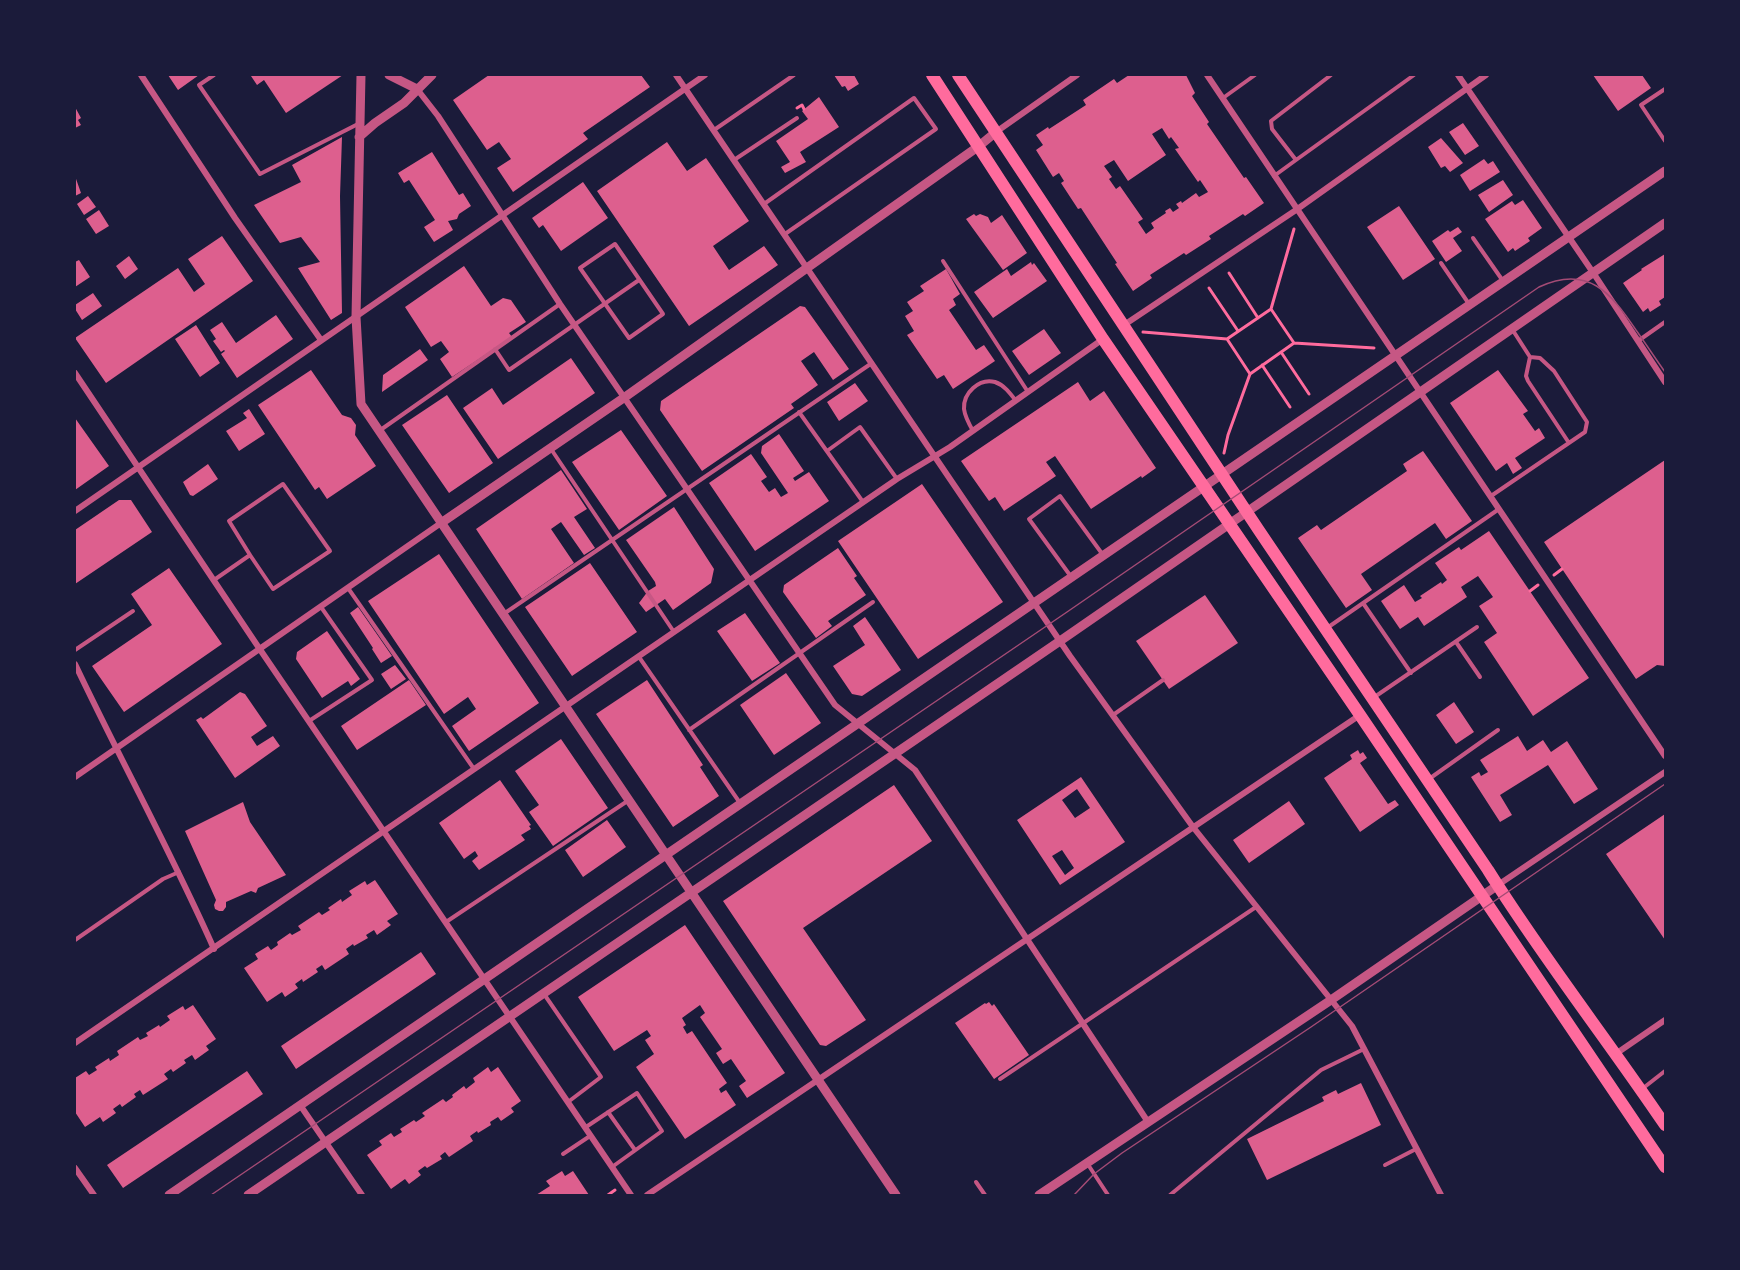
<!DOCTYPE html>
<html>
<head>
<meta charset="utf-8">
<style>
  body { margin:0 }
  #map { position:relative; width:1740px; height:1270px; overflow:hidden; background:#1b1b3a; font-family:Georgia,serif }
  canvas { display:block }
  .frame { position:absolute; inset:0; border:76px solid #1b1b3a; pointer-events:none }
</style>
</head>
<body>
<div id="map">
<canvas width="1740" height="1270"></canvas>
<div class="frame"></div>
</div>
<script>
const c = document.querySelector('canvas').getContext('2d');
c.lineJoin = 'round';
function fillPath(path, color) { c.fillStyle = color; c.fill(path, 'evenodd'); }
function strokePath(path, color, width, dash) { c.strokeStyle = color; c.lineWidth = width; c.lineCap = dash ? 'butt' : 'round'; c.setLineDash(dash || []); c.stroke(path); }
const building = new Path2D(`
  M168,75H199L178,90Z
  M253,75H343L286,113L264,80L257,85L251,76Z
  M489,75H641L650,87L583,133L588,139L513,192L497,168L511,159L499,142L487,150L453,100Z
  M834,75H854L859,84L848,91L845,86L842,87Z
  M1129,75H1186L1195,93L1192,96L1209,122L1207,124L1244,178L1246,177L1264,203L1245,216L1243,214L1209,236L1211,239L1186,255L1184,253L1150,275L1152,278L1133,291L1115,264L1117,263L1081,208L1078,209L1061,183L1064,181L1059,173L1053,177L1036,150L1043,145L1036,135L1048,127L1049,129L1086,105L1083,100L1114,79L1117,83ZM1162,128L1169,139L1171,137L1179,148L1175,149L1198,182L1200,180L1208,192L1199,197L1196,193L1182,203L1181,201L1176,204L1179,208L1173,212L1170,208L1165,211L1166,213L1151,223L1154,228L1146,234L1138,222L1143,219L1120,186L1116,189L1109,179L1112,177L1104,166L1114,160L1128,181L1166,155L1152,134Z
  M1593,75H1642L1651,88L1618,111Z
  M819,97L839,127L800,152L806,162L785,173L781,167L790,162L776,141L808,119L802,111Z
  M75,107L81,118L78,120L81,125L75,128Z
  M1463,123L1479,146L1465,155L1449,132Z
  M342,137L340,196L342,313L331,320L298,268L320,262L301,237L280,243L254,205L301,182L292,165Z
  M1441,138L1463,163L1450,172L1445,166L1441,168L1428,147Z
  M667,142L687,171L706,158L749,221L713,246L729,270L764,246L778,265L689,326L597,191Z
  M432,152L459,195L463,193L471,206L459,214L457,219L448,221L453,230L434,242L424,227L435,220L409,180L404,183L398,173Z
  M1484,159L1488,164L1493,161L1500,172L1470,191L1460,175Z
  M75,176L81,193L75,196Z
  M1503,180L1513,195L1489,212L1478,195Z
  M583,182L608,218L561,251L543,225L539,228L532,218Z
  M88,196L96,207L84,215L77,204Z
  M1523,200L1542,228L1528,238L1530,241L1515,251L1513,248L1508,252L1485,219L1512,201L1515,205Z
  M1399,206L1435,259L1403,280L1367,227Z
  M99,210L109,226L96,234L86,219Z
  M974,214L976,216L980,214L988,217L991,223L1002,215L1027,253L1003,270L966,219Z
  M1458,227L1462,232L1453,238L1462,251L1446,262L1432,241L1448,230L1450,232Z
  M222,236L253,281L106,383L75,338L178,268L194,292L205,284L188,259Z
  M1665,254V297L1659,301L1661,305L1650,312L1648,308L1643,312L1623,283L1642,270L1641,269Z
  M129,256L138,269L125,279L116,266Z
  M79,260L90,277L75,287V262Z
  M1031,262L1032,265L1034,263L1047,281L993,318L974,292L1007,269L1011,276Z
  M464,266L491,306L503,298L511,300L526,322L509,333L512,337L452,377L440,359L449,352L441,341L431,347L405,307Z
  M946,269L960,294L953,299L956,305L949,310L976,350L984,345L995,361L953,389L944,375L937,379L907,335L914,331L905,316L913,311L907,302L924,291L920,286Z
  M93,293L102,306L82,320L75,309V305Z
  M800,306L805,307L849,369L833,380L814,352L801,361L818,385L791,404L794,408L702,471L660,410L661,401Z
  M276,315L293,339L237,378L221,354L225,351L224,350L221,352L213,341L216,339L210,330L222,322L236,343Z
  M196,325L220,363L200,377L175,339Z
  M1044,329L1061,353L1029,375L1012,351Z
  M420,349L428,360L382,392L383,375Z
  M571,358L595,393L498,459L463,408L492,388L503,405Z
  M311,370L342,415L351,418L356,425L355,435L376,466L327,499L319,487L315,490L258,405Z
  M1498,370L1528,411L1523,414L1535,431L1539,428L1545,438L1515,458L1522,468L1513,474L1507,463L1496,471L1450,403Z
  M1078,382L1090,401L1104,391L1156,468L1142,478L1141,476L1091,509L1055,456L1046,462L1056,476L1004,511L995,497L989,501L961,461Z
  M855,383L868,401L839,421L827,402Z
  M447,395L493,463L449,493L402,425Z
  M249,409L265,434L239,451L226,431L247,418L243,413Z
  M75,418L109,466L75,490Z
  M621,430L667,496L619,530L572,462Z
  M779,434L804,471L793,478L795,481L809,472L829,501L755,551L709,483L751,454L767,477L761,481L769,492L775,488L781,497L788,493L761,453L762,446Z
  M1423,451L1472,521L1446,539L1435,523L1361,574L1372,590L1346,608L1298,538L1317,525L1321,530L1407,471L1403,464Z
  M1665,460V666L1657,665L1636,679L1544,542Z
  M208,464L218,479L193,496L190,495L183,482Z
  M561,470L587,509L574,517L595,548L584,555L561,522L551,529L574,563L522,599L476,529Z
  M922,484L1003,602L918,659L838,541Z
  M119,500H131L152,532L75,584V530Z
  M674,507L714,569L711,583L673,610L665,599L646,612L639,603L648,591L656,586L655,582L626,540Z
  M1489,531L1589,678L1533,716L1484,642L1497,633L1479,606L1493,597L1478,576L1461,587L1467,597L1424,626L1418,617L1400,629L1381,601L1404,585L1415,602L1422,598L1420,596L1441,582L1442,584L1447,580L1435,563L1459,547L1461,550Z
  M838,548L857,576L854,578L866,595L828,621L832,626L816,638L783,592L784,585Z
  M439,554L539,703L469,751L452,726L476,709L468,697L444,714L368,601Z
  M590,563L637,632L572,676L525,607Z
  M169,568L222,644L124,712L92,666L152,625L131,594Z
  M1205,595L1238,643L1169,689L1136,641Z
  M358,607L392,656L381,663L372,649L373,648L350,613Z
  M745,613L780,663L752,681L717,631Z
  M865,617L901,670L862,696L852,694L833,666L865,645L853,626Z
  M327,631L360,679L351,686L348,681L322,698L296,659L297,652Z
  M395,665L406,679L391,689L381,674Z
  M786,673L821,723L774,755L740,705Z
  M409,680L426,705L357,750L341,726Z
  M647,680L703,765L700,767L719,796L673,827L596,714Z
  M240,692L245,694L267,726L251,737L257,746L273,736L280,746L235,778L196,720L201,717L203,719Z
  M1454,702L1474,732L1456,744L1436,715Z
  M1518,736L1527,751L1543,740L1551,752L1567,741L1598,789L1574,804L1548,765L1500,795L1512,815L1500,822L1471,777L1479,772L1481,776L1488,772L1480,760Z
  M561,739L608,808L553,846L529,812L539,805L515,771Z
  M1358,750L1360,754L1363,752L1367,758L1360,763L1388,804L1395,800L1399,805L1360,832L1324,778L1352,759L1350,755Z
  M1081,777L1125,842L1060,885L1017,820ZM1077,789L1090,808L1075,818L1062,800ZM1062,850L1074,868L1065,875L1052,856Z
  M500,780L531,825L529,826L531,829L521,835L525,840L479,870L472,861L478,856L475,851L464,859L439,823Z
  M894,785L932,841L803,928L866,1020L826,1046L820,1045L723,901Z
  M1289,801L1305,824L1249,863L1233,840Z
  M243,802L250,822L286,875L258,888L256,893L251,891L226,902V907L223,911H219L215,909L214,905L216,900L185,831Z
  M1665,814V940L1606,854Z
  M607,820L626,847L583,877L565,850Z
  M375,880L398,914L387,921L391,925L377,935L374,930L366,935L368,938L354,946L353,944L346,949L349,954L325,970L322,965L316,969L318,972L303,982L302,979L295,984L298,988L285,997L282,992L267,1002L244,968L258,959L255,954L268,946L271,950L278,945L277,942L290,933L292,935L301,930L298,926L319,912L322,915L330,910L328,908L341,899L342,902L352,895L349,891L365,881L367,885Z
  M685,925L785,1073L747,1098L739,1086L746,1081L731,1059L723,1064L716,1053L722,1049L700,1017L705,1013L700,1005L682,1018L686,1025L683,1027L687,1034L692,1031L727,1083L719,1089L721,1093L726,1090L736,1105L685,1139L636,1067L654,1054L645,1040L651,1036L647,1030L614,1051L578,997Z
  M421,952L436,974L296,1069L281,1046Z
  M989,1002L992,1006L994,1004L1029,1055L994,1079L955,1023L985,1003L986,1004Z
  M193,1005L216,1039L206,1046L209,1050L195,1060L192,1055L184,1060L186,1063L173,1072L171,1069L164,1074L168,1079L143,1095L140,1090L134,1094L136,1097L122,1107L120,1104L113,1109L116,1113L103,1122L100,1117L85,1127L75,1112V1078L86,1071L89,1075L97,1070L95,1067L109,1058L110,1061L119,1055L117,1051L138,1037L140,1040L148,1036L146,1033L159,1025L160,1027L170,1020L167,1016L183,1006L185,1010Z
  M488,1067L491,1072L498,1067L521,1101L511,1108L514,1112L501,1121L498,1117L490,1122L491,1125L478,1133L477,1131L470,1136L473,1141L449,1157L445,1152L440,1156L442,1159L427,1168L425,1166L418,1171L421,1175L409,1184L405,1179L391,1189L367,1155L382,1145L379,1141L391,1133L394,1137L402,1132L400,1129L414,1120L416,1122L425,1116L422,1113L443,1099L446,1102L453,1097L452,1095L464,1086L466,1089L475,1082L473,1078Z
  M247,1071L263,1094L123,1188L107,1165Z
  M1361,1083L1381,1125L1267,1180L1247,1139L1324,1101L1322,1097L1336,1090L1338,1094Z
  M562,1171L565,1176L573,1171L589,1195H536L550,1186L546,1181Z`);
const path = new Path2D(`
  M797,108L802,105L804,109
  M1229,273L1258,318
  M1209,288L1238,331
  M1271,309L1294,343L1250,374L1227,339L1271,309L1294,229
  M1143,332L1227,339
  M1294,343L1374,348
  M1281,352L1309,394
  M1262,365L1290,407
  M1224,453L1228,435L1250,374
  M1554,575L1562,569
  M1530,591L1538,585
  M608,1195L615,1190`);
const service = new Path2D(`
  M214,75L199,85L260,174L358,124
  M1331,75L1271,121L1272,129L1296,160L1414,75
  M1665,89L1641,105L1665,141
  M1223,98L1255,75
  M714,130L794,75
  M734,160L797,118
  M1274,176L1296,160
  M764,204L914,98L936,129L785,234
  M1473,238L1503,281
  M615,244L663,314L629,338L580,268Z
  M943,261L1028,392
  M1441,263L1469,304
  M1638,341L1665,322
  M495,349L509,370L639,280
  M1530,357L1526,376L1528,381L1569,443
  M799,412L863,502
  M379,431L560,304
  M973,431C969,424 965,417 964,409C963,393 979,378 995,382C1004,385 1010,393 1016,401
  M551,449L674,632
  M827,451L860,427L897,479
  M1491,496L1585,432L1587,422L1554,371L1540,358L1530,357L1512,329
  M1072,578L1029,519L1060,496L1103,555
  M214,580L250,555L273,589L330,551L283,484L229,521L250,555
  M348,588L474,769
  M1363,603L1411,673
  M505,613L872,363
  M1327,628L1499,509
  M1456,642L1480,677
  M75,650L133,611
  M639,657L740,803
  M1373,698L1477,627
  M1113,715L1163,680
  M309,721L372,680L321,607
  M689,730L873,602
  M1429,779L1498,730
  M446,922L629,800
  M75,940L163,879L179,872
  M544,994L601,1077L568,1102
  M1000,1079L1256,907
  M1642,1089L1665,1071
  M608,1112L635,1150
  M586,1127L637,1093L662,1131L612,1167
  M563,1154L590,1136
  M1087,1163L1108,1195
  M1385,1165L1416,1149
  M976,1182L985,1195
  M1170,1195L1321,1070L1364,1049`);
const minor = new Path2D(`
  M141,75L235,218L321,340
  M676,75L1070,656L1193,827L1352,1026L1441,1195
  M1207,75L1665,756
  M1458,75L1594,274L1665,382
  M417,89L438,116L560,304L835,705L915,770L1148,1122
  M996,132L1077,75
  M1124,325L1296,210L1486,75
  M75,373L259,648L631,1195
  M75,511L705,75
  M75,664C120,759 171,852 214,949
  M75,777L441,523
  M1498,885L1665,772
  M75,1043L897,479L950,447L1103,339
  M1617,1053L1665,1020
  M300,1105L362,1195
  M75,1168L94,1195
  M647,1195L1360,715`);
const tertiary = new Path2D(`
  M361,75L356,317L361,404L896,1195
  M389,75L417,89
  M359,137L375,123L404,103L432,75
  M441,523L625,397L979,146L996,132
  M169,1195L1665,171
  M248,1195L1060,641L1665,223
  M1039,1195L1331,1000L1498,885`);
const primary = new Path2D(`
  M932,75L1103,339L1360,715L1665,1167
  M958,75L1258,529L1488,870C1543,958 1607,1039 1665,1125`);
const tram = new Path2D(`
  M211,1195L1067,612L1539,287C1588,264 1611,293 1636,330C1646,344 1655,358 1665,372
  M1074,1195L1094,1174L1122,1153L1311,1027L1665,784`);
fillPath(building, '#dd5f8e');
strokePath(path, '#ff6b9d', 3);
strokePath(service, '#c65784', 4);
strokePath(minor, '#c65784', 6);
strokePath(tertiary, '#c65784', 9);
strokePath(primary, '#ff6b9d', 12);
strokePath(tram, '#a44b75', 1.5);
</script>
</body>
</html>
